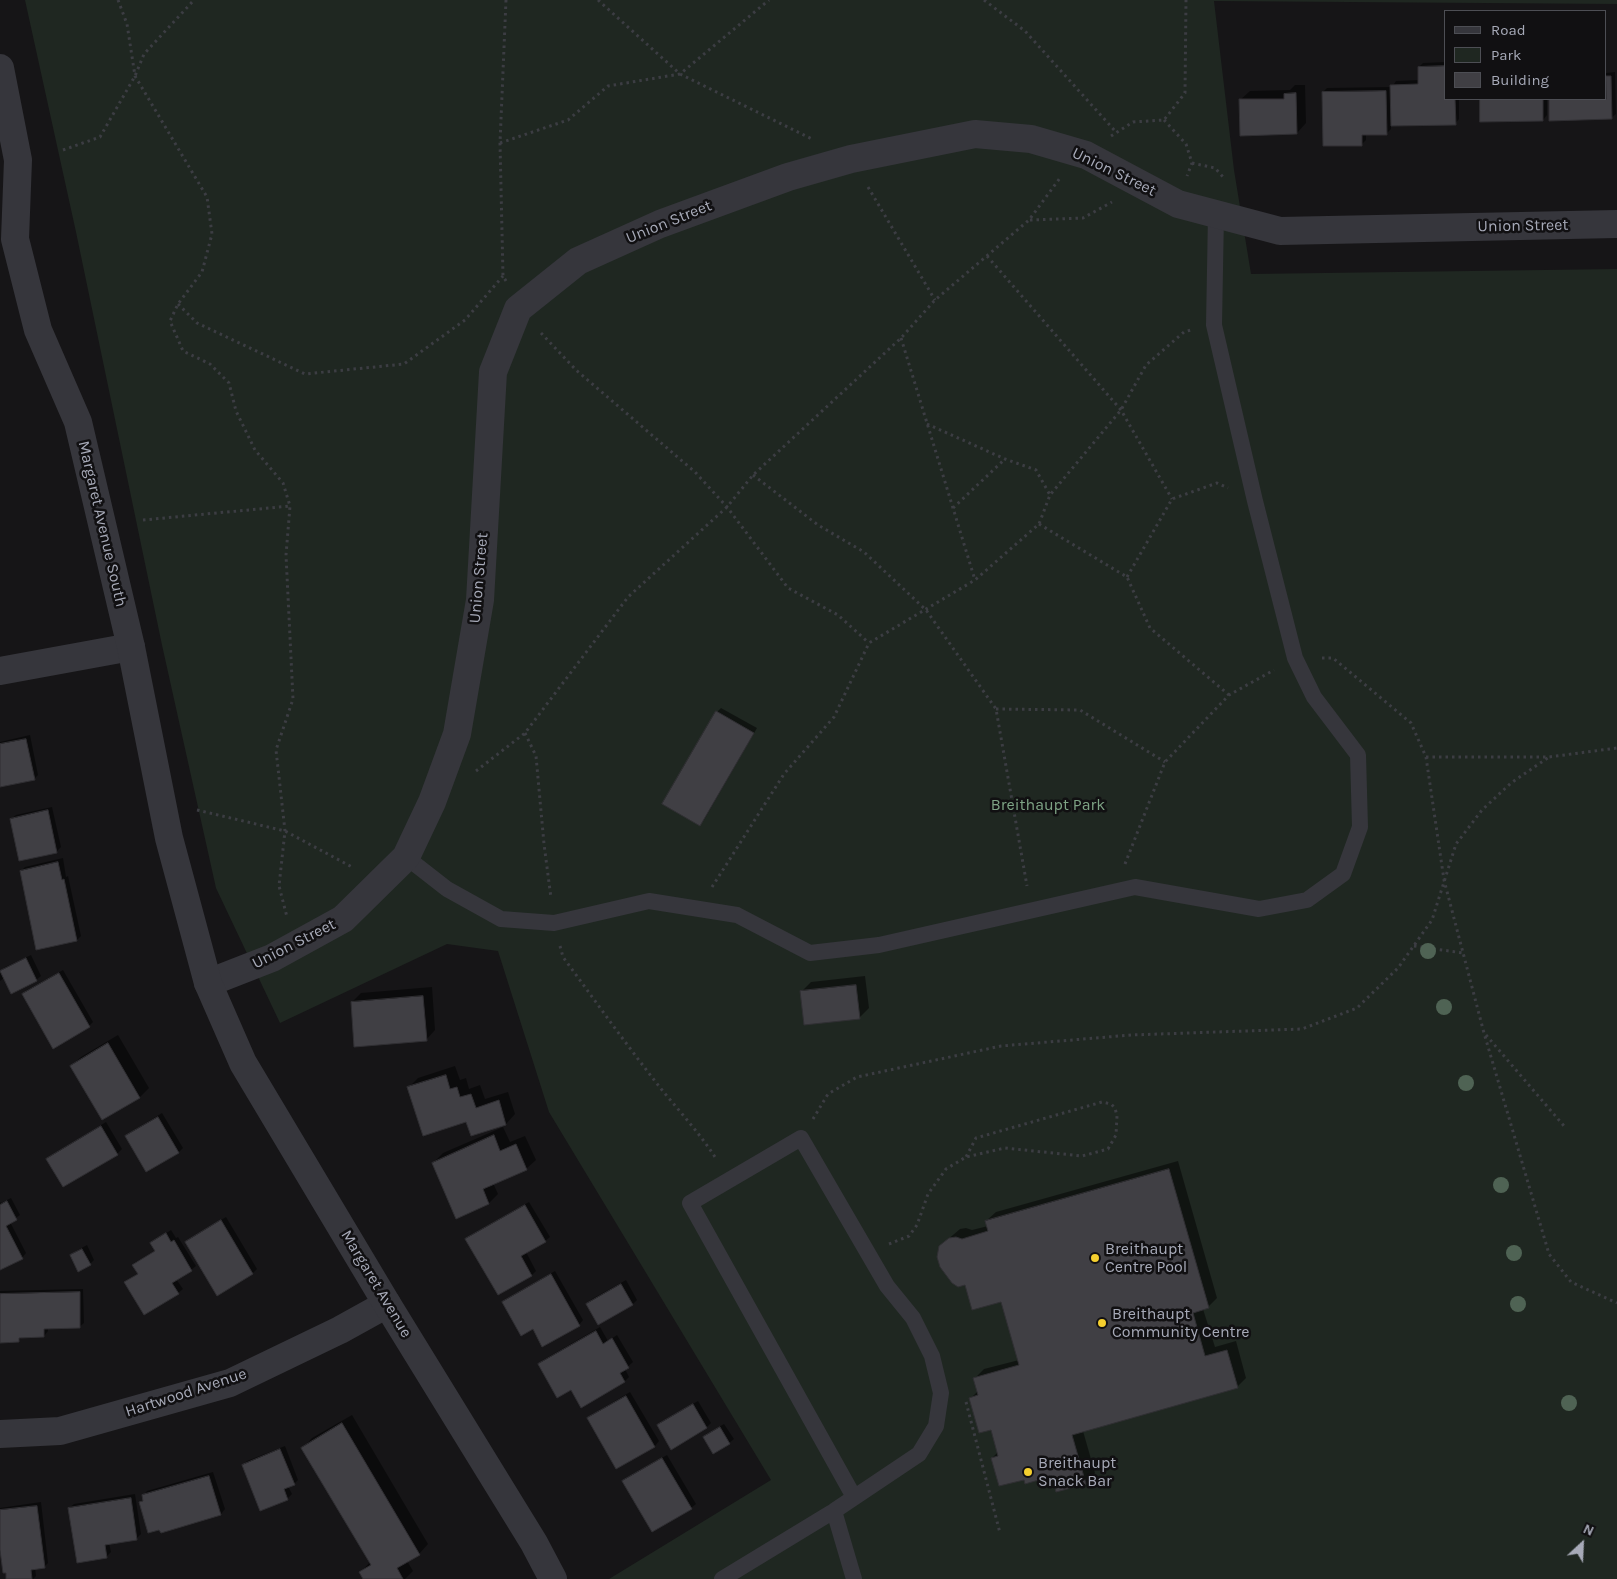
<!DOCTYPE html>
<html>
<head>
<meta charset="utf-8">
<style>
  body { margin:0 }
  #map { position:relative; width:1617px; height:1579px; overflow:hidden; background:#161517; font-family:Karla,sans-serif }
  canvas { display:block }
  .legend { position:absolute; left:1444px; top:10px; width:162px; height:90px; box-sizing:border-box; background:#111012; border:1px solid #4d4e54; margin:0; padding:6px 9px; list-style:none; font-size:15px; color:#a7aab8 }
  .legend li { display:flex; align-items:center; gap:10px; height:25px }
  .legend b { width:25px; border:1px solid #4d4e54 }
  .north { position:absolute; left:1557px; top:1519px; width:50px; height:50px; -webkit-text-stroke:4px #111012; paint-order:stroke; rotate:25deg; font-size:14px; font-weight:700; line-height:20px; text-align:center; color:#a7aab8 }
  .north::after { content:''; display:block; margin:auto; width:18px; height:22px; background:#a7aab8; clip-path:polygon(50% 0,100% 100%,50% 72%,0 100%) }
</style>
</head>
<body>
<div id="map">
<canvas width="1617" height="1579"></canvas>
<ul class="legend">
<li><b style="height:6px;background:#36363c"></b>Road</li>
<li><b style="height:14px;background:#1f2721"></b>Park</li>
<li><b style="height:14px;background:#403f44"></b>Building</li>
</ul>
<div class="north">N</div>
</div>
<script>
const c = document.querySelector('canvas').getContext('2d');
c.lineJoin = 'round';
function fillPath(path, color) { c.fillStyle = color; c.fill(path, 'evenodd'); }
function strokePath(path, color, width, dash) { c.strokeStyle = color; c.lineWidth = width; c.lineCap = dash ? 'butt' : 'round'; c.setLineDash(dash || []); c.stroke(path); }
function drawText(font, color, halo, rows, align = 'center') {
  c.font = font + ' Karla,sans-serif'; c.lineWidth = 5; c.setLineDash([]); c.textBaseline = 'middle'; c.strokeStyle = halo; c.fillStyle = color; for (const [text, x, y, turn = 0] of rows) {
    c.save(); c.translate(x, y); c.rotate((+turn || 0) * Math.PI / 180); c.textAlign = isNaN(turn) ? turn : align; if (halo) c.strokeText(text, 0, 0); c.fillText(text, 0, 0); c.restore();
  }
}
const green = new Path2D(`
  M25,0H1617V4L1214,1L1234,170L1251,274L1617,269V1579H609L771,1480L549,1112L498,951L447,944L280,1023L216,888L162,645L76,232Z`);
const shadow = new Path2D(`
  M1446,62V99H1459V119L1455,124L1391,125V129L1387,133L1366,134V140L1362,144L1323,92L1327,88L1392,87L1396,81L1419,80V67L1423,63Z
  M1615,72L1616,114L1611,118L1550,119V99H1606V73Z
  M1295,85H1305L1306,123L1297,133L1240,100L1250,91L1290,90Z
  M1481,99H1547V115L1543,120L1482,121Z
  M721,708L757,728L704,820L700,825L717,712Z
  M30,735L38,775L34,779L0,786V742Z
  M52,807L61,847L56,852L11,819L16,815Z
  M63,858L66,877L68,876L81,936L77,940L21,871L25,867Z
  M31,955L41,976L36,980L4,978L0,981V973L5,967Z
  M63,970L93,1022L89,1026L23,994L27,990Z
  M865,976L869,1008L859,1018L802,991L811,982Z
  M432,987L435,1030L426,1040L352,1002L361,993Z
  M118,1035L149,1088L140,1097L102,1119L71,1066L81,1057Z
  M455,1066L460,1080L466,1078L469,1089L480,1085L485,1099L508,1092L515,1114L506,1124L472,1135L467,1121L408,1088L418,1078Z
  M162,1113L183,1148L179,1152L146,1171L126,1136L131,1132Z
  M106,1122L122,1149L117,1154L64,1186L48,1159L52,1155Z
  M503,1127L510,1142L525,1136L536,1160L526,1169L493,1183L498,1194L489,1203L433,1163L443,1153Z
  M1178,1161L1217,1298L1208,1307L1203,1309L1215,1347L1236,1341L1246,1378L1237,1387L1083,1431L1095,1473L1086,1483L1057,1491L1053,1475L1025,1478L992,1458L998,1452L992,1429L971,1398L978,1391L975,1378L984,1369L1019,1360L1002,1300L965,1284L940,1246L960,1229L966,1228L972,1230L988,1226L986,1221L996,1212Z
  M11,1198L20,1215L10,1222L26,1253L22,1258L0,1269V1202L1,1203Z
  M529,1202L550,1237L545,1241L526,1252L536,1271L532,1275L467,1239L471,1235Z
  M226,1217L257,1269L253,1273L218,1294L187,1242L191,1238Z
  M171,1230L176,1238L178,1237L196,1266L191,1270L176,1279L183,1289L178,1293L125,1283L139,1273L134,1265L137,1261V1263L161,1249L151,1243Z
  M87,1245L94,1260L90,1264L72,1255L76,1251Z
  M555,1271L583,1320L579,1325L533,1328L503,1302L508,1298Z
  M626,1280L637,1300L633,1304H587L592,1299Z
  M83,1289L84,1323L79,1327L48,1328V1331L44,1336H23L18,1341H0V1291Z
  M600,1327L608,1341L617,1335L633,1362L625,1369L629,1377L625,1381L581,1406L571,1389L539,1364L543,1360Z
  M630,1392L659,1441L655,1446L617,1468L588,1418L593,1414Z
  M698,1401L711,1423L707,1427L671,1448L658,1426L663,1421Z
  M352,1415L428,1544L419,1554L407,1561L413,1571L405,1579H365L361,1572L370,1562L303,1448L312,1438Z
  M724,1424L734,1439L729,1443L705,1437L709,1433Z
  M285,1446L298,1480L294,1484L288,1486L292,1494L287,1499L243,1465L247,1461Z
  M667,1455L696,1504L691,1508L624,1481L628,1477Z
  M213,1472L225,1509L221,1514L140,1503L144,1499L143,1496L147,1491Z
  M135,1494L141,1534L137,1538L109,1543L111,1552L106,1557L69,1508L74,1504Z
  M41,1502L48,1563L44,1567L35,1568L36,1576L33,1579H8L0,1539V1508Z`);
const building = new Path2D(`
  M1446,66V99H1455L1456,125L1391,126L1390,85L1418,84V67Z
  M1606,76H1611L1612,119L1549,121V99H1606Z
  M1386,91L1387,135H1362V146H1323L1322,92Z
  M1296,93L1297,134L1240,136L1239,99H1284V94Z
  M1480,99H1543V121L1480,122Z
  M716,711L754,733L700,826L662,804Z
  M26,739L35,780L0,787V744Z
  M48,810L57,853L19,861L10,819Z
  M58,862L62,880L64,879L77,941L36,950L20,871Z
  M26,958L37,981L11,994L0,971Z
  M59,973L90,1027L53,1049L22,994Z
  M856,985L860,1019L804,1025L800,991Z
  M423,996L427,1041L354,1047L351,1002Z
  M108,1043L140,1098L102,1120L70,1066Z
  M446,1075L450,1089L457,1087L460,1097L471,1094L476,1108L499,1100L506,1125L471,1136L466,1122L423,1136L407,1087Z
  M158,1117L179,1153L146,1172L125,1136Z
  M101,1126L118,1155L63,1187L46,1159Z
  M494,1135L500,1151L516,1144L527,1170L483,1189L489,1204L456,1219L432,1163Z
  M1169,1169L1209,1308L1193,1313L1205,1356L1227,1350L1238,1388L1072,1435L1086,1484L1056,1492L1052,1476L1025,1484L1024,1480L999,1486L991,1458L998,1456L991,1430L979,1433L969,1398L978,1395L973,1378L1019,1365L1001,1302L972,1310L965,1285L958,1287L952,1283L940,1267L937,1257L939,1246L949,1238L956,1237L962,1239L988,1231L985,1221Z
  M7,1201L17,1220L6,1226L23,1259L0,1270V1205Z
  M525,1205L546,1242L521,1256L532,1276L498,1295L465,1239Z
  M221,1220L253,1274L217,1296L185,1242Z
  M166,1233L171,1242L174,1240L192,1271L172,1283L179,1294L144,1315L124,1282L138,1274L132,1265L155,1251L150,1243Z
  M82,1249L91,1265L78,1272L70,1255Z
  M551,1274L580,1326L542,1347L533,1329L521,1336L502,1302Z
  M621,1284L633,1305L598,1325L586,1304Z
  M80,1292V1328L44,1329V1337L19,1338V1342L0,1343V1294Z
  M596,1331L603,1344L612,1338L629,1368L620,1373L625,1382L581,1408L571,1390L557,1398L538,1364Z
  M626,1396L655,1447L616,1469L587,1418Z
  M693,1404L707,1428L671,1450L657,1425Z
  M342,1423L420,1555L397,1568L403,1579H363L359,1572L371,1565L301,1448Z
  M720,1427L730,1444L713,1454L703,1437Z
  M280,1449L295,1485L284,1489L288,1500L260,1511L242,1465Z
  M662,1458L692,1509L652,1532L622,1481Z
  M209,1476L221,1515L161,1533L159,1530L148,1533L139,1502L143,1501L142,1495Z
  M131,1498L137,1540L105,1545L107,1558L77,1563L68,1508Z
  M37,1506L45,1568L31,1570L32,1579H6V1573H3L0,1550V1510Z`);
const path = new Path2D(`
  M118,0L127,24L135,76L207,197L212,234L202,272L178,304L170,321L183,351L210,364L229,383L236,411L255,450L283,483L290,506L286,555L293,699L276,750L285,831L279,886L287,917
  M598,0L680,74L812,139
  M984,0L1025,31L1116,132
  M1164,120L1186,144L1192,163L1187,176
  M1111,136L1133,122L1164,120L1185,93L1186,0
  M500,143L568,120L608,86L680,74L769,0
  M63,150L100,137L135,76L144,54L194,0
  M1192,163L1215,168L1224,178
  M868,187L935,300
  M1030,220L1083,218L1112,202
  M987,256L1121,410L1172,499
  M506,281L503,276L500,143L506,0
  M178,304L197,323L305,374L404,364L465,320L503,276
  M541,333L576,370L695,472L727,507L788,588L838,615L869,643
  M901,338L975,580
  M927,424L1005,459L1036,470L1050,495
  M753,475L818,525L864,552L926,610L996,709L1027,886
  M953,508L1005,459
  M143,520L290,506
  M1039,524L1127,577L1150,628L1229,695
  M1127,577L1172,499L1217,483L1228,488
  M1322,658H1333L1411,723L1426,757L1444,880L1484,1033L1549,1254L1571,1282L1617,1303
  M996,709L1080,710L1165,762
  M525,733L536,756L544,844L551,898
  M1426,757H1549L1617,748
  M476,771L525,733L628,597L727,507L753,475L901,338L935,300L1029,220L1060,178
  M197,810L285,831L352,867
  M1125,864L1165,762L1229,695L1274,670
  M712,887L784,774L834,717L869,643L975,580L1039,524L1050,495L1121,410L1146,365L1184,332L1191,330
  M560,946L563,957C596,1002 628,1047 662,1090C681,1113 701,1135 717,1160
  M1414,946L1463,953
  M1486,1035L1564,1126
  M813,1119L828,1094L857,1077L1001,1046L1131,1035L1302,1029L1357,1008L1398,968L1432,920L1456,844L1482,810L1511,783L1549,757
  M889,1244L909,1236L917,1225L928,1194L946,1169L966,1157L1005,1148L1082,1156L1108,1149L1116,1135L1117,1116L1115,1108L1111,1104L1102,1102L976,1138L966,1157
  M966,1402L1000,1533`);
const service = new Path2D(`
  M406,857L447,889L501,919L554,923L649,901L737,915L810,953L879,945L1135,887L1259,909L1307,900L1343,874L1360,827L1358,755L1314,697L1295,658L1255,501L1214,325L1216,214
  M834,1511L854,1579
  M722,1579L824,1517L834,1511L919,1454L936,1426L941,1393L932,1356L913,1318L887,1286L801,1138L690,1203L854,1497`);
const minor = new Path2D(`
  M0,671L131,647
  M208,983L272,958L343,919L406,857L432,802L457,734L480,600L493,372L518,309L578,261L660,224L788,177L851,159L975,134L1031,139L1086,155L1178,204L1280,231L1617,224
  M0,1434L60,1431L230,1383L340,1330L387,1304`);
const tertiary = new Path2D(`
  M0,68L18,160L15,239L38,330L78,422L131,647L169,838L208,983L243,1063L387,1304L534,1543L553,1579`);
const trees = [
  [1428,951],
  [1444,1007],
  [1466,1083],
  [1501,1185],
  [1514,1253],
  [1518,1304],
  [1569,1403]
];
const markers = [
  [1095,1258,5,"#f5cf2f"],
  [1102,1323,5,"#f5cf2f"],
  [1028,1472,5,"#f5cf2f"]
];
const streetNames = [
  ["Union Street",1114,172,26],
  ["Union Street",669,222,-22],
  ["Union Street",1523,226,-1],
  ["Margaret Avenue South",102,524,77],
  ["Union Street",479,578,-85],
  ["Union Street",294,944,-27],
  ["Margaret Avenue",376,1284,59],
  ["Hartwood Avenue",186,1393,-18]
];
const parkNames = [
  ["Breithaupt Park",1048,805]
];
const poiNames = [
  ["Breithaupt",1105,1249],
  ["Centre Pool",1105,1267],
  ["Breithaupt",1112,1314],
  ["Community Centre",1112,1332],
  ["Breithaupt",1038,1463],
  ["Snack Bar",1038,1481]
];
fillPath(green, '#1f2721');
fillPath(shadow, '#0007');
fillPath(building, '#403f44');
strokePath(building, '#302f33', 1);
strokePath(path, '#3c3d43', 3, [2.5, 4]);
strokePath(service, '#36363c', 16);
strokePath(minor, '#36363c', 28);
strokePath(tertiary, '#36363c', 28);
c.fillStyle = '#4f6354';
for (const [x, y] of trees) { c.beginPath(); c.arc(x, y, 8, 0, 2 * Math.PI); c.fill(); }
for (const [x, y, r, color] of markers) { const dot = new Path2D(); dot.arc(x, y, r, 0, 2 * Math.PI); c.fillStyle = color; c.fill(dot); strokePath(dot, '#111012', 2); }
drawText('16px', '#a7aab8', '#111012', streetNames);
drawText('16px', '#7ea385', '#111012', parkNames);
drawText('16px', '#a7aab8', '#111012', poiNames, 'left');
</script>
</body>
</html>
